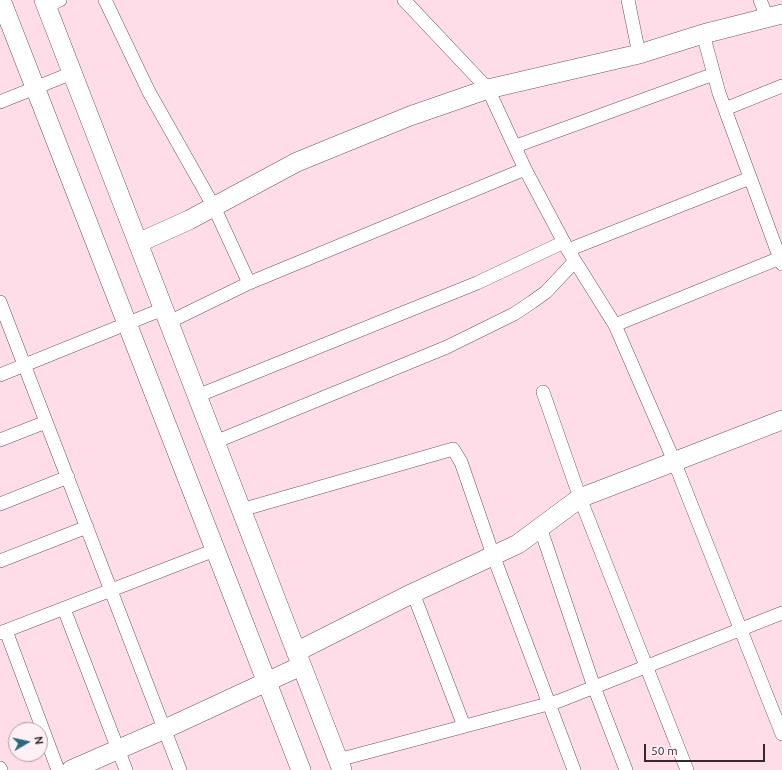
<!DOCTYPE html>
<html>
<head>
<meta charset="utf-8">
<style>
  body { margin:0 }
  #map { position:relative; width:782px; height:770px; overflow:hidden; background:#fedde9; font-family:Ubuntu,sans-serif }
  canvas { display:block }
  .north { position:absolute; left:8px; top:722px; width:40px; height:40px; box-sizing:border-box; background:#fef0f5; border:1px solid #aea0a5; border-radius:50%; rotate:81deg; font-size:11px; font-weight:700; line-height:16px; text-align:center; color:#35282d }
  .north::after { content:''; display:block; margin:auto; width:14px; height:18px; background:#2b697f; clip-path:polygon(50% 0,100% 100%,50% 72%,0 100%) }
  .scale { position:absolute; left:644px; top:744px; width:121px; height:18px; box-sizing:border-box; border:2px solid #35282d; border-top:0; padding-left:5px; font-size:12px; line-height:14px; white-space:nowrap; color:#35282d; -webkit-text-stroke:3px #fef0f5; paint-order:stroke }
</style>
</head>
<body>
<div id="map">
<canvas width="782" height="770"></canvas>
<div class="north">N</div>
<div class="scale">50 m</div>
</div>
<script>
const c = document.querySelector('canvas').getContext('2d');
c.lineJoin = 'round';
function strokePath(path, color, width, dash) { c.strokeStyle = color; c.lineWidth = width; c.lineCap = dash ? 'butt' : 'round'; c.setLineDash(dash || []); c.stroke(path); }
const street = new Path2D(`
  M105,0L149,92L214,207L249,283
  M404,0L488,89L525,169L568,250L615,325L674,461L782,734
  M628,0L639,54
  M760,0L767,17
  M47,6L60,0
  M703,34L719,93L782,264
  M0,102L72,73
  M725,109L782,86
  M516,146L714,74
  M568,250L750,178
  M0,302L180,770
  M169,322L249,283L525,169
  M615,325L780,258
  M0,375L163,309
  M543,392L580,498L687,770
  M197,396L477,283L564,242
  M0,440L46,422
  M215,442L447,347L514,314L532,302L546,292L575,261
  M0,504L68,477
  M241,510L453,449L461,462L493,555L574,770
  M540,527L594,687L626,770
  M0,561L87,527
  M413,593L464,726
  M64,609L126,770
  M6,631L58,770
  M0,633L215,550
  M338,760L559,701L782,613
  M0,768L1,770`);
const secondary = new Path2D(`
  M1,0L301,770
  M44,0L342,770
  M138,243L189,220L297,162L410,116L488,89L639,54L703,34L782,14
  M296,652L413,593L518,544L580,498L782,420
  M71,770L165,729L301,666`);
strokePath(street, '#70545f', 14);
strokePath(secondary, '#70545f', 20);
strokePath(street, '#fff', 13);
strokePath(secondary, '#fff', 19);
</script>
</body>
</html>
